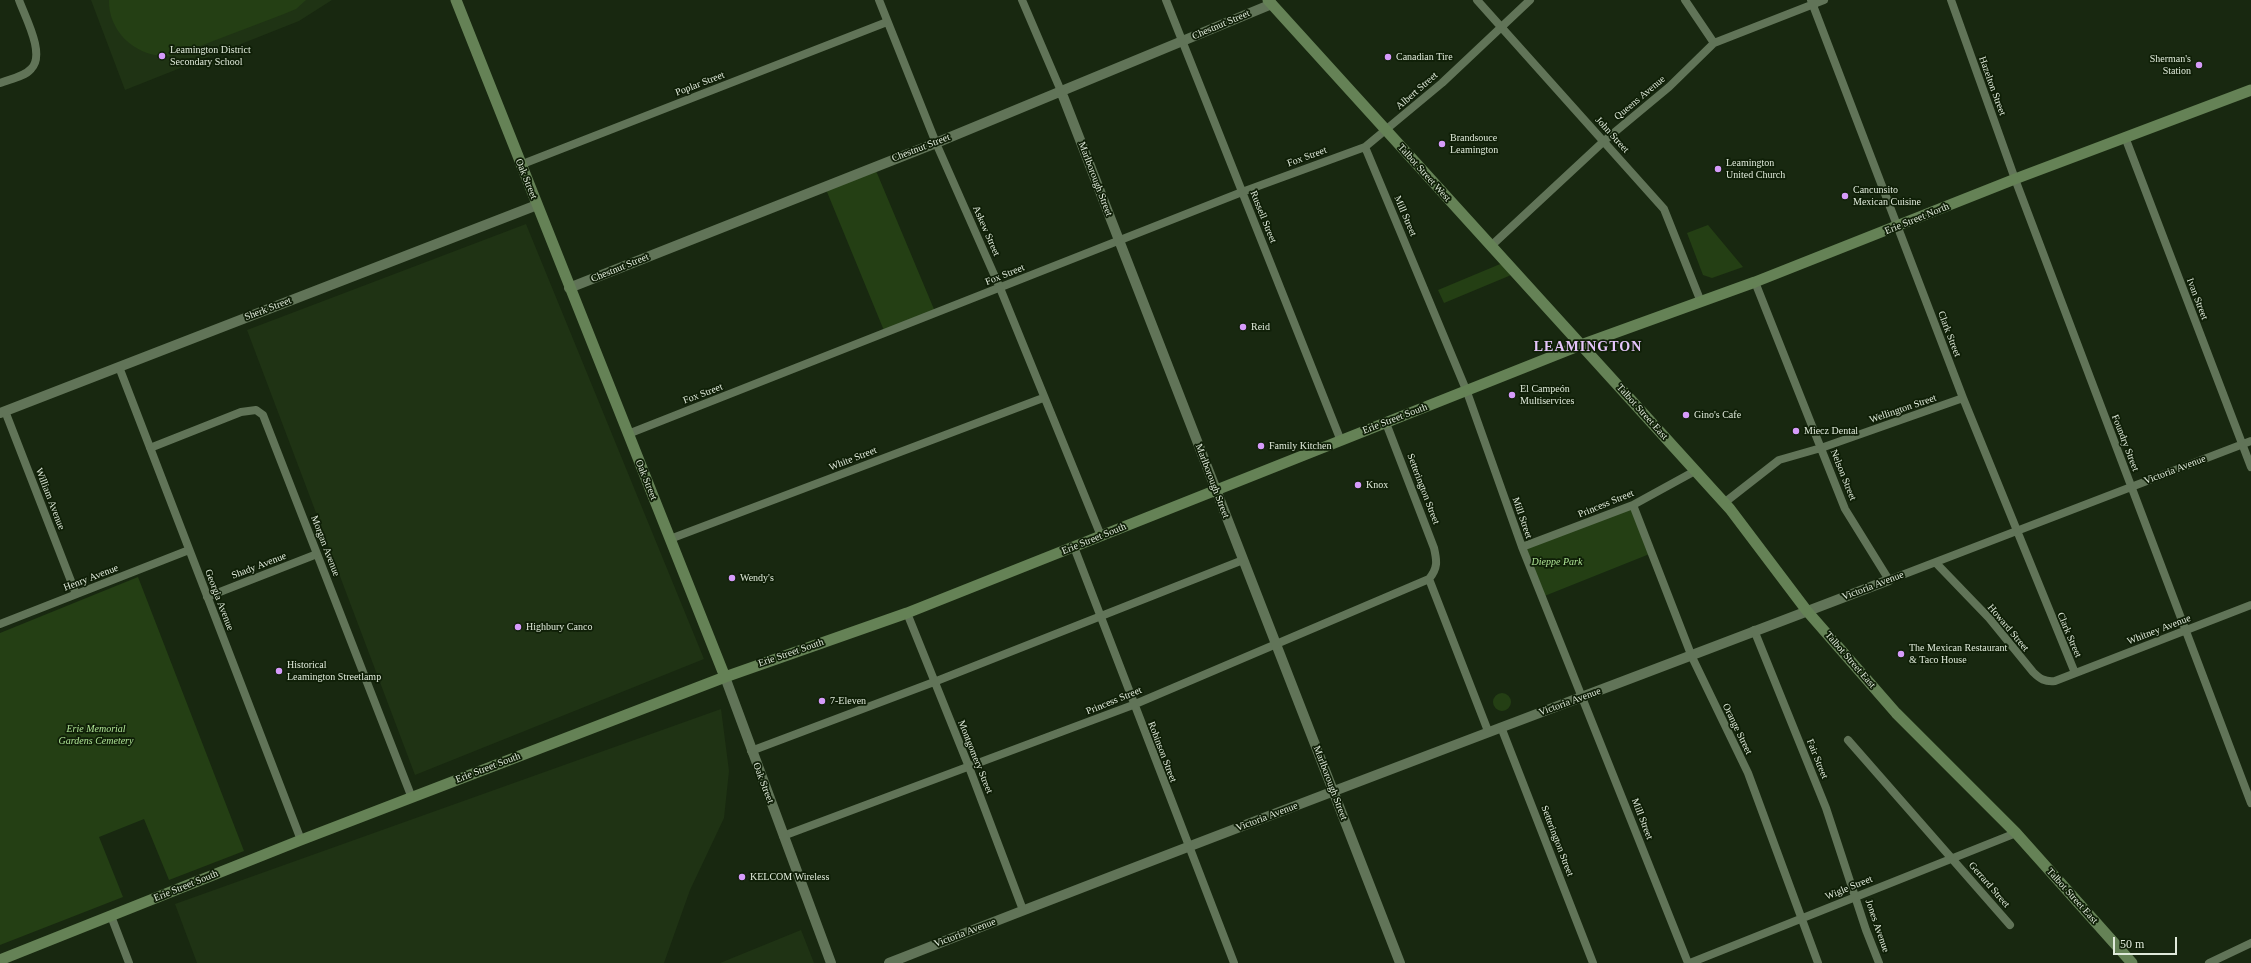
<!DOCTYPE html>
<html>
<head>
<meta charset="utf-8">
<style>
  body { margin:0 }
  #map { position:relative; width:2251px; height:963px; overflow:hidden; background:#182810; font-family:"Times New Roman",serif }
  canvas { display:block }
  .scale { position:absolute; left:2113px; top:937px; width:64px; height:18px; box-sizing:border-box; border:2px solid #e0eadb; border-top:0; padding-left:5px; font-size:12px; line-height:14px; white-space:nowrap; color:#e0eadb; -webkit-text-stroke:3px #0f1f07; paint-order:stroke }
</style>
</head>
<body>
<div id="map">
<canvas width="2251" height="963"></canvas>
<div class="scale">50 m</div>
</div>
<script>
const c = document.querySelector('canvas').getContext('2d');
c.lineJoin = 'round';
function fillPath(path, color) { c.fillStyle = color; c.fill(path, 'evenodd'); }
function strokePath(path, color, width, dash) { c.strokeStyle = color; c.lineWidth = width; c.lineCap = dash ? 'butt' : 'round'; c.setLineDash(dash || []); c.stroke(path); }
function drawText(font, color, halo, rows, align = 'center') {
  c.font = font + ' "Times New Roman",serif'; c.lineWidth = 3.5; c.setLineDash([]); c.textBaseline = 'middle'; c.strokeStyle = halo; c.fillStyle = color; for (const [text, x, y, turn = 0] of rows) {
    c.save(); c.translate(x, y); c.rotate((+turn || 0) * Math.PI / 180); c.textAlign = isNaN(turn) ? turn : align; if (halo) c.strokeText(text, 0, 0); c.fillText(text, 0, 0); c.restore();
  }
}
const built = new Path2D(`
  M91,0H332L299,21L125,90Z
  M526,224L704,659L415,775L247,330Z
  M721,709L729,771L724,818L690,890L664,963H197L175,904Z
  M801,930L814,963H720Z`);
const green = new Path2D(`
  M109,0H306L296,9L284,14L187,51C179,53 172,57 163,56C134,55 108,30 109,0Z
  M874,166L936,314L885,333L825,187Z
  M1708,225L1743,267L1712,278L1703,275L1687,233Z
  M1505,262L1516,273L1444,303L1438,290Z
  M1633,505L1652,553L1542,597L1522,547Z
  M138,577L244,851L169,880L144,819L99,837L123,897L0,945V633Z
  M1493 702a9 9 0 1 1 18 0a9 9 0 1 1-18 0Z`);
const minor = new Path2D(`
  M879,0L936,143L1000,288L1101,536
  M1022,0L1061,91
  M1166,0L1341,441
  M1477,0L1664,209L1701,302
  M1685,0L1714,43
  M1811,0L1963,398L2075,673
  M1951,0L2015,179L2251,803
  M0,83C10,79 24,77 31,69C46,55 25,17 19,0
  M2125,137L2251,467
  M1365,147L1467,392L1522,547L1688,963
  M520,165L887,22
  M1491,246L1604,141L1669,87L1714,43L1824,0
  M1755,282L1845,509L1889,580L2251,441
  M119,367L301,840
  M5,411L76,594
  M628,434L1242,192L1365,147L1442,83L1530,0
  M150,448L241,412L256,410L263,415L412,798
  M1724,503L1779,460L1821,448L1963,398
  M1633,505L1692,657L1748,773L1818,963
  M670,539L1043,398
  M1074,547L1234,963
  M1522,547L1633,505L1695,471
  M1936,563L1989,618L2033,672C2040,679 2045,682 2055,681L2251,605
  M1429,579L1488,731
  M207,597L317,554
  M907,613L969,767L1023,910
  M0,624L189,550
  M1754,630L1826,808L1866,930L1879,963
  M1501,727L1593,963
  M1848,740L2010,925
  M751,751L934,682L1243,560
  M783,836L1133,705L1429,579C1438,568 1437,561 1434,548L1386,423
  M111,916L129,963
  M1690,963L2016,833
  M2209,963L2251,943`);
const tertiary = new Path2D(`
  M1061,91L1400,963
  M569,288L936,143L1272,4
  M0,413L537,205
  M725,677L831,963
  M889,963C1221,832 1555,708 1889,580`);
const secondary = new Path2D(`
  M456,0L725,677
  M1268,0L1730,509L1807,611L1896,713L2016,833L2132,963
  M0,960L301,840L725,677L907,613L1581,345L1755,282L2015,179L2251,90`);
const markers = [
  [162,56,4,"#d69bfa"],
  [1388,57,4,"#d69bfa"],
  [2199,65,4,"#d69bfa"],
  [1442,144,4,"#d69bfa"],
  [1718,169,4,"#d69bfa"],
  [1845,196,4,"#d69bfa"],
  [1243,327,4,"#d69bfa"],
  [1512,395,4,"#d69bfa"],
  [1686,415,4,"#d69bfa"],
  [1796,431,4,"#d69bfa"],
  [1261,446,4,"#d69bfa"],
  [1358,485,4,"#d69bfa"],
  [732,578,4,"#d69bfa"],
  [518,627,4,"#d69bfa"],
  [1901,654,4,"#d69bfa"],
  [279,671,4,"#d69bfa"],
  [822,701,4,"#d69bfa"],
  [742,877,4,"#d69bfa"]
];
const streetNames = [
  ["Chestnut Street",1221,25,-23],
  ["Poplar Street",700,84,-21],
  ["Hazelton Street",1992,86,70],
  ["Albert Street",1417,91,-41],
  ["Queens Avenue",1640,98,-40],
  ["John Street",1612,135,48],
  ["Chestnut Street",921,148,-21],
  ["Fox Street",1307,157,-20],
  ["Talbot Street West",1424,173,48],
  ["Oak Street",526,179,68],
  ["Marlborough Street",1095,179,69],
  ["Mill Street",1405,216,67],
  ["Russell Street",1263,217,68],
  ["Erie Street North",1917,219,-22],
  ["Askew Street",986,231,66],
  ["Chestnut Street",620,268,-22],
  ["Fox Street",1005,275,-22],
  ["Ivan Street",2197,299,69],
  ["Sherk Street",268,309,-21],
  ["Clark Street",1949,334,69],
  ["Fox Street",703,394,-21],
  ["Wellington Street",1903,409,-19],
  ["Talbot Street East",1642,412,48],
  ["Erie Street South",1395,419,-21],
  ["Foundry Street",2125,443,69],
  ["White Street",853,459,-21],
  ["Victoria Avenue",2175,470,-21],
  ["Nelson Street",1843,475,68],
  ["Oak Street",646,480,68],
  ["Marlborough Street",1212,481,69],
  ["Setterington Street",1423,489,69],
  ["William Avenue",50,499,69],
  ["Princess Street",1606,504,-22],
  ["Mill Street",1522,518,71],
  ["Erie Street South",1094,539,-22],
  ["Morgan Avenue",325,546,69],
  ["Shady Avenue",259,566,-21],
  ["Henry Avenue",91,578,-21],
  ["Victoria Avenue",1873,586,-21],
  ["Georgia Avenue",219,600,69],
  ["Howard Street",2008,628,50],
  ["Whitney Avenue",2159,630,-21],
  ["Clark Street",2069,635,67],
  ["Erie Street South",791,653,-19],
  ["Talbot Street East",1850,660,49],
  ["Princess Street",1114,701,-22],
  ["Victoria Avenue",1570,702,-20],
  ["Orange Street",1737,729,64],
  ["Robinson Street",1162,752,69],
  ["Montgomery Street",975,757,68],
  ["Fair Street",1817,759,68],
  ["Erie Street South",488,768,-21],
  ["Oak Street",763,783,69],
  ["Marlborough Street",1330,783,69],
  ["Victoria Avenue",1267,817,-21],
  ["Mill Street",1642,819,69],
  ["Setterington Street",1557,841,69],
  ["Gerrard Street",1989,885,49],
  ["Erie Street South",186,886,-22],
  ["Wigle Street",1849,888,-22],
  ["Talbot Street East",2072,896,48],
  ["Jones Avenue",1877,926,71],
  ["Victoria Avenue",965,933,-21]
];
const poiNames = [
  ["Leamington District",170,50],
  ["Secondary School",170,62],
  ["Canadian Tire",1396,57],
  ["Sherman's",2191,59,"right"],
  ["Station",2191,71,"right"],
  ["Brandsouce",1450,138],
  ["Leamington",1450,150],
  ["Leamington",1726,163],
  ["United Church",1726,175],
  ["Cancunsito",1853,190],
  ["Mexican Cuisine",1853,202],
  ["Reid",1251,327],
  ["El Campeón",1520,389],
  ["Multiservices",1520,401],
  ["Gino's Cafe",1694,415],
  ["Miecz Dental",1804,431],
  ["Family Kitchen",1269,446],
  ["Knox",1366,485],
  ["Wendy's",740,578],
  ["Highbury Canco",526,627],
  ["The Mexican Restaurant",1909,648],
  ["& Taco House",1909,660],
  ["Historical",287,665],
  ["Leamington Streetlamp",287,677],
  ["7-Eleven",830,701],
  ["KELCOM Wireless",750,877]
];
const parkNames = [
  ["Dieppe Park",1557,562],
  ["Erie Memorial",96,729],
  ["Gardens Cemetery",96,741]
];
const districtNames = [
  ["LEAMINGTON",1588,347]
];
fillPath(built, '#1f3314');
fillPath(green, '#243f14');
strokePath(minor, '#617458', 8);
strokePath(tertiary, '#617458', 10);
strokePath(secondary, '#658256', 11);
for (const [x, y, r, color] of markers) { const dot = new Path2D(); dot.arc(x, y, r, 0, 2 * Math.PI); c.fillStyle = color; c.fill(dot); strokePath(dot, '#0f1f07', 1.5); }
drawText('10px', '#e0eadb', '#0f1f07', streetNames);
drawText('10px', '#e0eadb', '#0f1f07', poiNames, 'left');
drawText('italic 10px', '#aee295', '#0f1f07', parkNames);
c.letterSpacing = '1px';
drawText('bold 14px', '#e5c5fb', '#0f1f07', districtNames);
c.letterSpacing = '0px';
</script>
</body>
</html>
